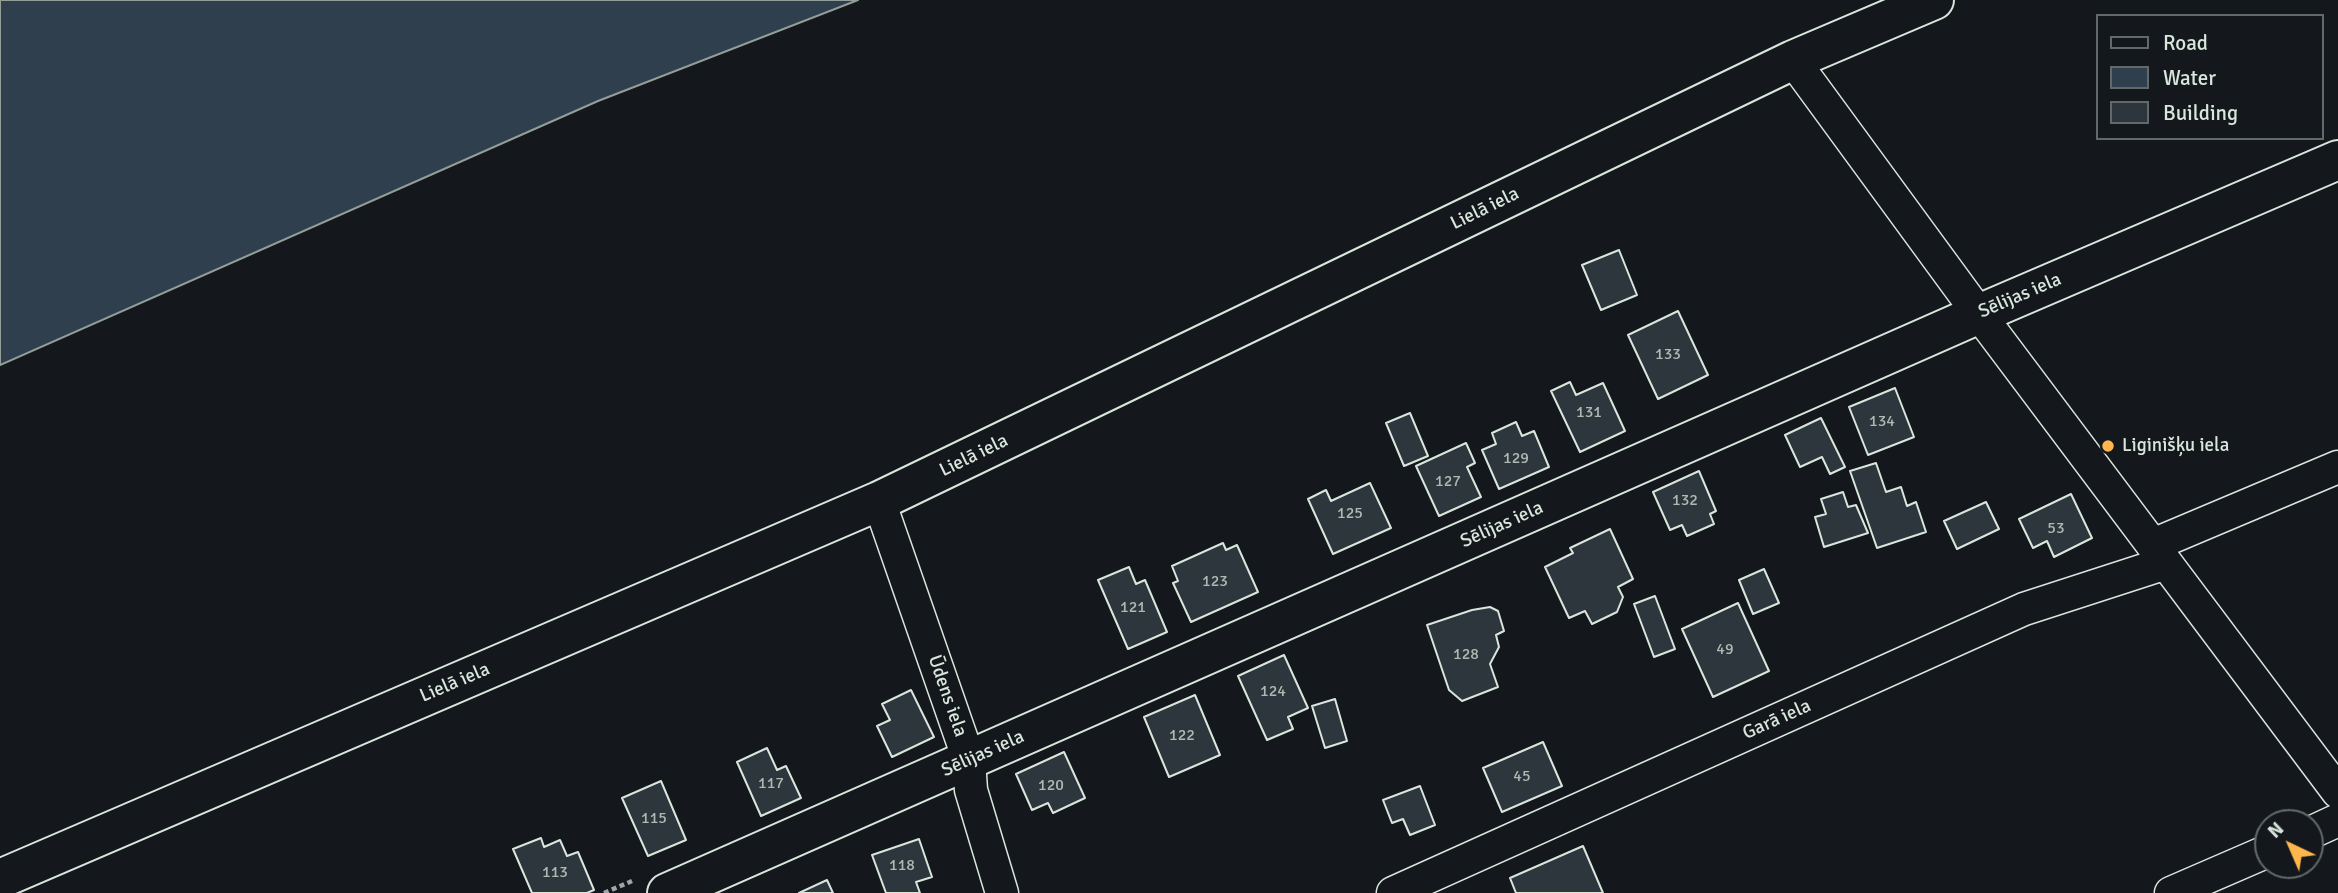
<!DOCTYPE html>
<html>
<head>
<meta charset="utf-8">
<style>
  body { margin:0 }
  #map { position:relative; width:2338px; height:893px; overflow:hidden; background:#14181c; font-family:Signika,sans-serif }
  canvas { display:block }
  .legend { position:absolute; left:2096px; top:14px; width:228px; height:126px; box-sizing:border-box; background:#14181c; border:2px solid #626a69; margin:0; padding:9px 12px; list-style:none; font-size:21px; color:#d8e6dc }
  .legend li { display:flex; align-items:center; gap:14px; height:35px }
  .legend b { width:35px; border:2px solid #626a69 }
  .north { position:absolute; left:2254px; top:809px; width:70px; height:70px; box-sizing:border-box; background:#14181c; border:2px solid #626a69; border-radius:50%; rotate:316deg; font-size:19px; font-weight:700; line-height:28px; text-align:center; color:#d8e6dc }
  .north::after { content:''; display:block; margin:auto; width:24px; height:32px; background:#ffb74d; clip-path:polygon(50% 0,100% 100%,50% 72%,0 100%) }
</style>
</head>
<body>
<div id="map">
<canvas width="2338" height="893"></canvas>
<ul class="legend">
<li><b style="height:9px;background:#14181c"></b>Road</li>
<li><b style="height:19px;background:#2f3f4d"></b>Water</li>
<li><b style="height:19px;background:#2c363c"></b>Building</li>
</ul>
<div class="north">N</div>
</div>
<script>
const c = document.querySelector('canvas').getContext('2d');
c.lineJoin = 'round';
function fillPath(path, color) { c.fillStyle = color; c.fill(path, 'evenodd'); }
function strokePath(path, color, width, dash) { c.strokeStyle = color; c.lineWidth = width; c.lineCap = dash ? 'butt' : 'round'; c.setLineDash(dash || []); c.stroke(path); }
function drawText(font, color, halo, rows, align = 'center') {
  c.font = font + ' Signika,sans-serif'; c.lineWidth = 5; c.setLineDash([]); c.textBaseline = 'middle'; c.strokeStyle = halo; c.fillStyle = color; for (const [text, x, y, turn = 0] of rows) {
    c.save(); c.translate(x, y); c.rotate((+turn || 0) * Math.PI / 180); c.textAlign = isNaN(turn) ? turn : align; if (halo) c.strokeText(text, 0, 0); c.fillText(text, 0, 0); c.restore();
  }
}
const water = new Path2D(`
  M0,0H858L598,101L0,365Z`);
const building = new Path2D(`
  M1619,250L1637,295L1601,310L1582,265Z
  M1678,311L1708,375L1658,399L1628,335Z
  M1570,382L1576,395L1603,383L1625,431L1580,452L1551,391Z
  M1895,388L1914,437L1868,455L1849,407Z
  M1410,413L1428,456L1404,466L1386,423Z
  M1821,418L1845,467L1830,474L1822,457L1800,467L1785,435Z
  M1516,422L1522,436L1534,431L1549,467L1499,489L1482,450L1496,444L1492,433Z
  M1466,443L1475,463L1467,467L1481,497L1439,516L1416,466Z
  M1876,463L1886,492L1901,487L1907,506L1916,502L1926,532L1877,548L1850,471Z
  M1699,471L1716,511L1710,514L1714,524L1687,536L1682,525L1670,530L1653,492Z
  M1370,483L1391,528L1333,554L1308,499L1326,490L1331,501Z
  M1843,492L1848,507L1856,505L1868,533L1824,547L1815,517L1826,514L1821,499Z
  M2071,494L2092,538L2054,557L2047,541L2033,548L2019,519Z
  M1986,502L1999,529L1957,549L1944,521Z
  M1610,529L1633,579L1618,587L1623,597L1617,612L1592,624L1585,611L1569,618L1545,567L1573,553L1570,548Z
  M1223,543L1226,550L1237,545L1258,592L1191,622L1173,583L1178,581L1172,566Z
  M1129,567L1136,584L1145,580L1167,632L1128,649L1098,580Z
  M1764,569L1779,603L1753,614L1739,580Z
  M1655,596L1675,649L1654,657L1634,604Z
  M1738,603L1769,671L1713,697L1682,629Z
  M1490,607L1498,611L1504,631L1496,635L1499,647L1490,664L1498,687L1462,701L1449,690L1427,625L1472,610Z
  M1284,655L1308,708L1288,717L1293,729L1267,740L1238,676Z
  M911,690L934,737L892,757L877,726L890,720L882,704Z
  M1195,695L1220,755L1169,777L1144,717Z
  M1335,699L1347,741L1325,748L1312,706Z
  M1543,742L1562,786L1502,812L1483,768Z
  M767,748L777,770L786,766L801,798L761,816L737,762Z
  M1064,752L1085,798L1053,813L1048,803L1032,810L1016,774Z
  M661,781L686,840L648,856L622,798Z
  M1420,786L1435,825L1410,835L1403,819L1392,823L1383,800Z
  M541,838L544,847L560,840L567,856L578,852L594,890L587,893H532L513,849Z
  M919,839L932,877L916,882L920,893H886L872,855Z
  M1583,846L1603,893H1516L1510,878Z
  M827,880L833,893H799Z`);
const path = new Path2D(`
  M604,893L632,881`);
const minor = new Path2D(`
  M1793,60L1979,314L2338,792
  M879,501L969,760L971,790L1002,893
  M2153,545L2338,467
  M2310,833L2338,820
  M1393,893L2024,609L2166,563
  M2171,893L2268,851`);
const primary = new Path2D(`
  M0,879L879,501L1793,60L1934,0
  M667,893L1979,314L2338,160`);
const markers = [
  [2108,446,7,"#ffb74d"]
];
const numberNames = [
  ["133",1668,355],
  ["131",1589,413],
  ["134",1882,422],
  ["129",1516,459],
  ["127",1448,482],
  ["132",1685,501],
  ["125",1350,514],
  ["53",2056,529],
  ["123",1215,582],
  ["121",1133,608],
  ["49",1725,650],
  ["128",1466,655],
  ["124",1273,692],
  ["122",1182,736],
  ["45",1522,777],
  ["117",771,784],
  ["120",1051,786],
  ["115",654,819],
  ["118",902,866],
  ["113",555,873]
];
const streetNames = [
  ["Lielā iela",1485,209,-26],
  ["Sēlijas iela",2020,296,-23],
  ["Lielā iela",974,456,-26],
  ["Sēlijas iela",1502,525,-24],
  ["Lielā iela",455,683,-23],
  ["Ūdens iela",947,696,71],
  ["Garā iela",1777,720,-24],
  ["Sēlijas iela",983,754,-24]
];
const poiNames = [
  ["Liginišķu iela",2122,446]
];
fillPath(water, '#2f3f4d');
strokePath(water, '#939e99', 2);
fillPath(building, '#2c363c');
strokePath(building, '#d8e6dc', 2);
strokePath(minor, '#d8e6dc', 35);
strokePath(primary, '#d8e6dc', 42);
strokePath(path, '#9da8a2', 4.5, [5, 3.5]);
strokePath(minor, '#14181c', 32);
strokePath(primary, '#14181c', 38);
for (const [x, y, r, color] of markers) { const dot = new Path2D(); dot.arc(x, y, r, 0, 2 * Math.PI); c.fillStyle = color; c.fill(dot); strokePath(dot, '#14181c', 2.5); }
drawText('16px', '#adbab4', null, numberNames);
drawText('19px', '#d8e6dc', '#14181c', streetNames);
drawText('19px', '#d8e6dc', '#14181c', poiNames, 'left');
</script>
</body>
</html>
